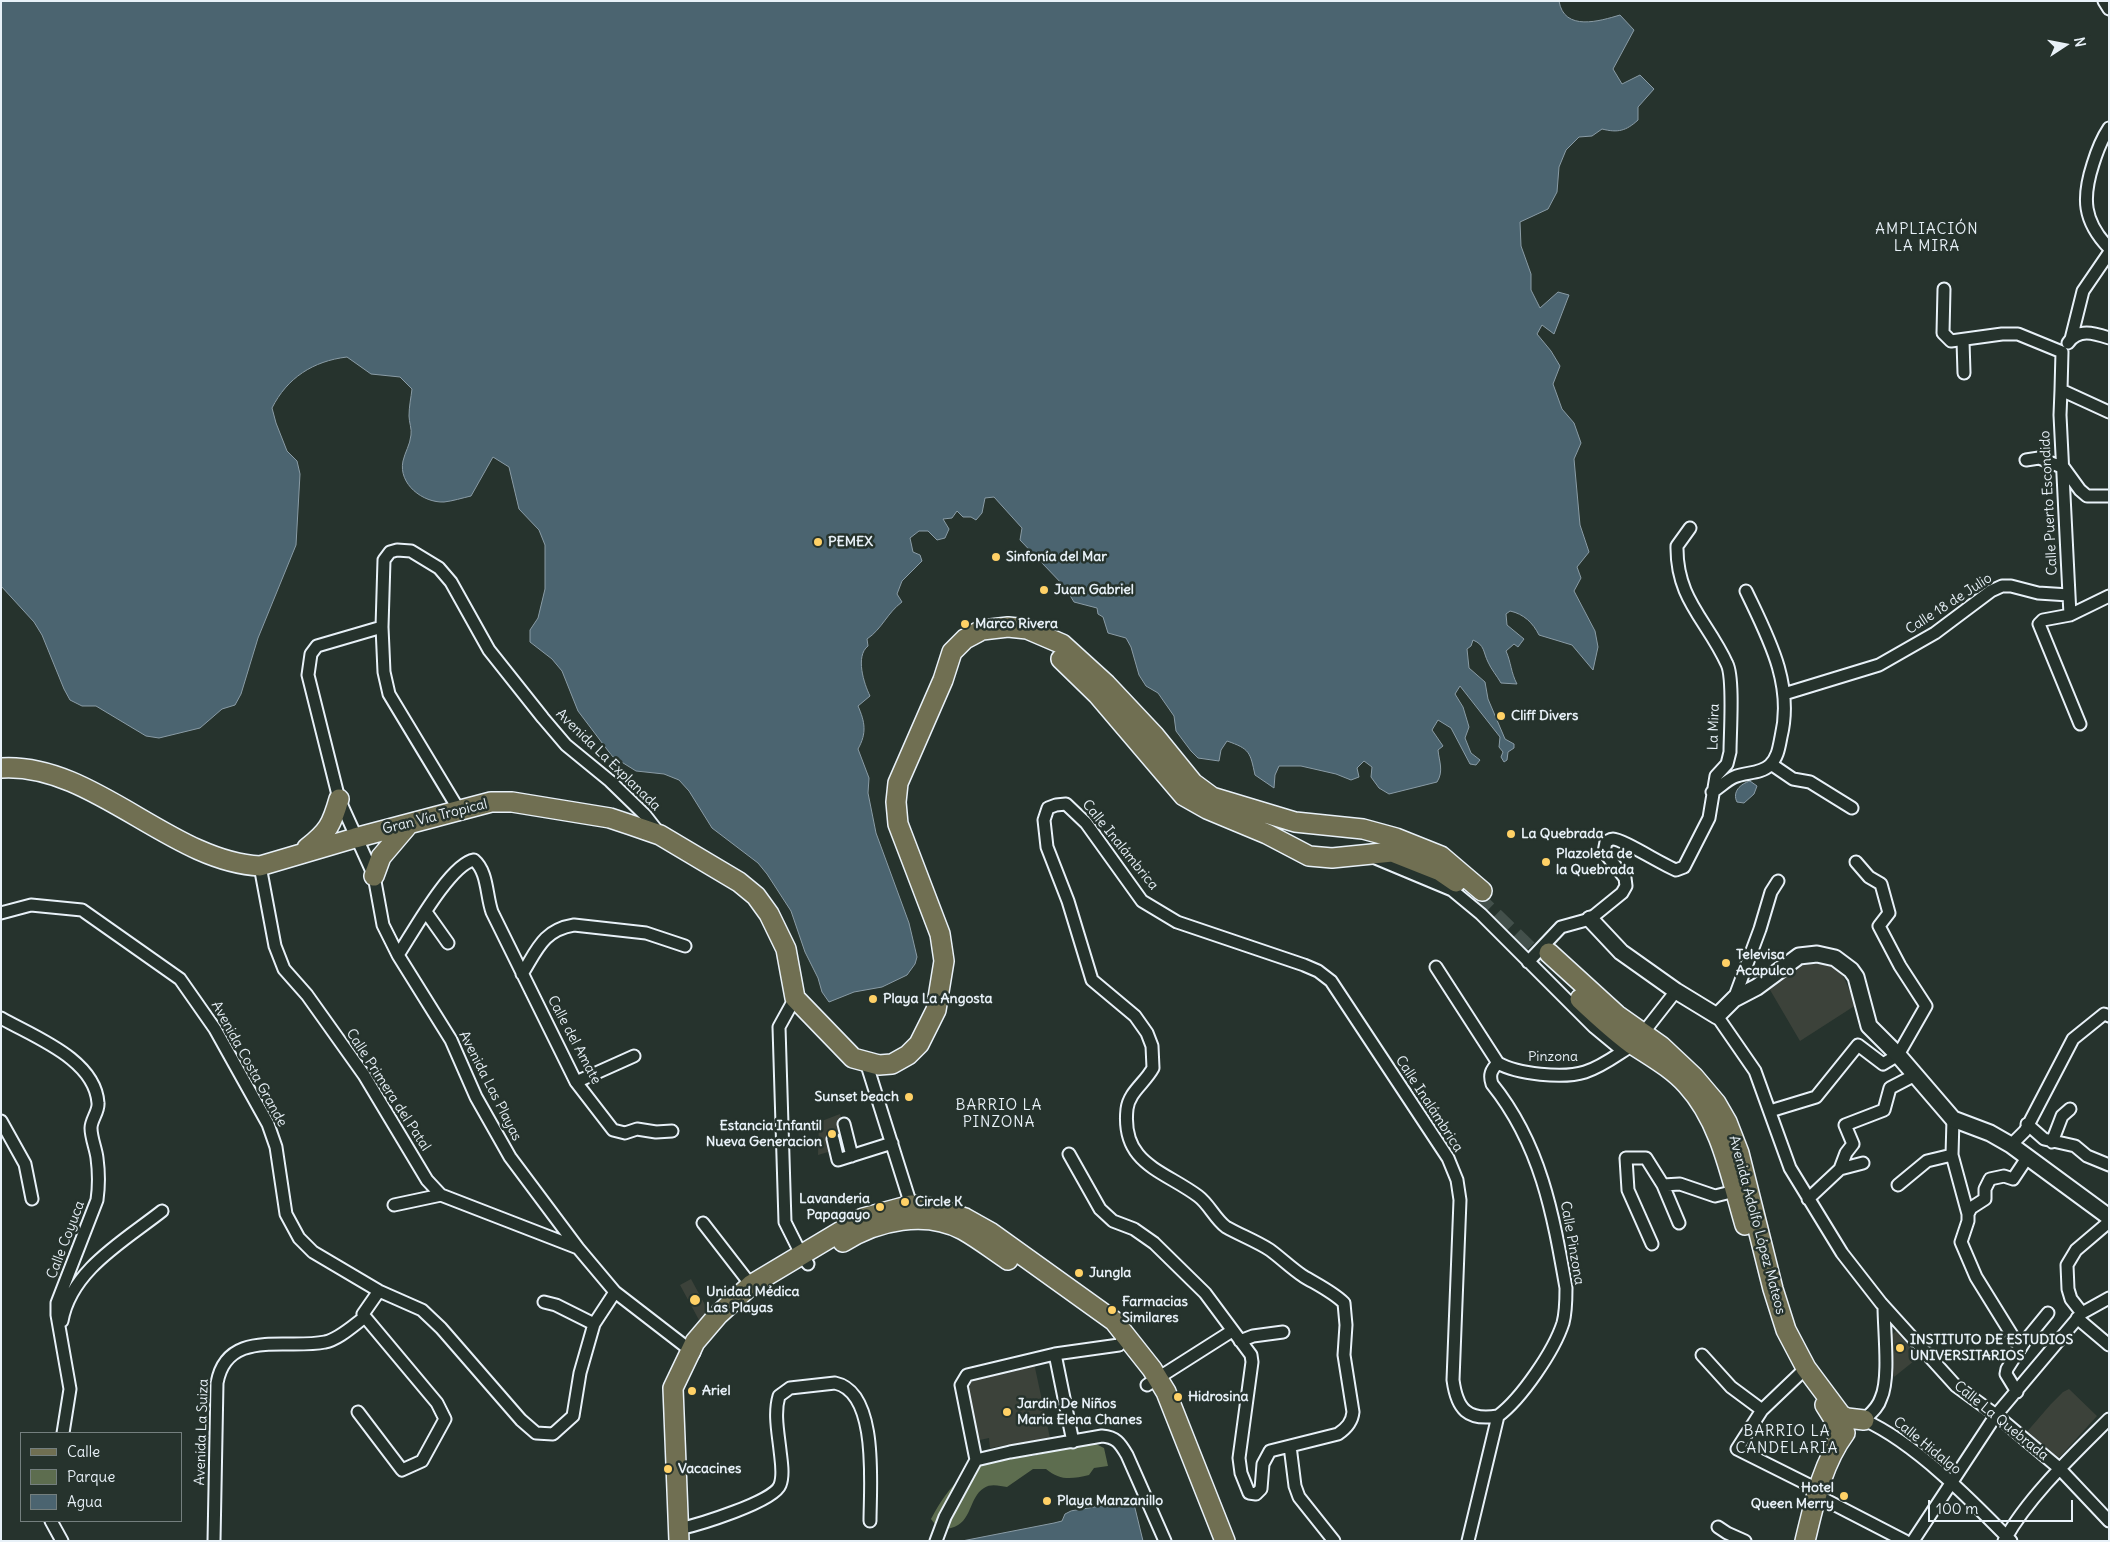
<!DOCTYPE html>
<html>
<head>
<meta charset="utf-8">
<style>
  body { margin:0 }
  #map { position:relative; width:2110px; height:1542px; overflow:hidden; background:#26332d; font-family:Delius,sans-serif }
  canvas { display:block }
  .frame { position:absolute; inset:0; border:2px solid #e8f1f8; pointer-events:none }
  .legend { position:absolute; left:20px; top:1432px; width:162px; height:90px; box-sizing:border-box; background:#26332d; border:1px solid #747f7e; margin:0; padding:6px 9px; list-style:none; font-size:15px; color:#e8f1f8 }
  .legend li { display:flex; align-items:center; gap:10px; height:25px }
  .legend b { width:25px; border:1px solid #747f7e }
  .north { position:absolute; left:2040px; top:20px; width:50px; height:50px; -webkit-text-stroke:4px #26332d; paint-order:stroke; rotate:79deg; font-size:14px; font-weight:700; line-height:20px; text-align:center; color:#e8f1f8 }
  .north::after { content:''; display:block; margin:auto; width:18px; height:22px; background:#e8f1f8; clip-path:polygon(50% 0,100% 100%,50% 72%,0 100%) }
  .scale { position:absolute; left:1928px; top:1500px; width:145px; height:22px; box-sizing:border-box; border:2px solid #e8f1f8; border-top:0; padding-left:6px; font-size:15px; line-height:18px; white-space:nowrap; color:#e8f1f8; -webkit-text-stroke:4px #26332d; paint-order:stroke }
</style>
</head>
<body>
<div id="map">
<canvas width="2110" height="1542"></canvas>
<div class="frame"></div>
<ul class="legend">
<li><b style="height:6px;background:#706f52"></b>Calle</li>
<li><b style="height:14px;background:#5d6d4f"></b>Parque</li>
<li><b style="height:14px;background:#4b6470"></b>Agua</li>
</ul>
<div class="north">N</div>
<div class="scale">100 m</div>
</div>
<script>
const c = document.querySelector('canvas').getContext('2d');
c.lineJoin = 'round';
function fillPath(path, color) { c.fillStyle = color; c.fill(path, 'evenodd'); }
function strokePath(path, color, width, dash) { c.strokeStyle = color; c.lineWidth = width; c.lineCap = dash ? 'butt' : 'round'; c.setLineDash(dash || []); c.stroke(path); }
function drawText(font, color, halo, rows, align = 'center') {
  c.font = font + ' Delius,sans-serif'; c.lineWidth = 5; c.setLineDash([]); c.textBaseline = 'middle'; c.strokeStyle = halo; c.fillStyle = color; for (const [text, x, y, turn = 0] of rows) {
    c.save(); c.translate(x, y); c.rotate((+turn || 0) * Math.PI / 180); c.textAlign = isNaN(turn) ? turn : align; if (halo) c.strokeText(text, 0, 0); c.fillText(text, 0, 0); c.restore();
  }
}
const built = new Path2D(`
  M1826,960L1839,967L1856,1005L1800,1041L1766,983L1799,963Z
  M840,1114L848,1146L818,1155L819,1122Z
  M691,1279L710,1314L699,1320L680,1285Z
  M1896,1331L1919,1357L1894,1377L1890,1370L1887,1339Z
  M1034,1363L1050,1438L990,1448L989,1438L975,1441L963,1386L966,1380Z
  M2069,1389L2097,1416L2057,1460L2025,1434L2051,1404L2063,1392Z`);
const green = new Path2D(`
  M1092,1442L1104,1448L1108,1466L1094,1468L1089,1475C1072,1479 1060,1481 1046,1469H1033L1007,1487C1000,1486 991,1483 984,1488C968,1498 973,1522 951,1528C941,1531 937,1527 931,1519C950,1483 970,1463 1012,1456C1019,1455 1025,1457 1032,1456C1052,1452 1071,1446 1092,1442Z`);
const water = new Path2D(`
  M1,1H1559C1564,32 1600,21 1620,15L1634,30L1613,69L1622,84L1640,75L1654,89L1638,107V120C1626,131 1618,133 1602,129L1592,136L1579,137L1566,150L1559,167L1557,192L1548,209L1520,222L1521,246L1531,274V290L1540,308L1558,292L1569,295L1554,334L1542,325L1537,334L1551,351L1560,366L1553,384L1562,409L1574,423L1581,443L1574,459L1580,525L1589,552L1577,567L1581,578L1574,591L1595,631L1598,647L1593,670L1572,645L1539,635C1533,623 1524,614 1510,611L1506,614L1507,625L1524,639L1518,647L1514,644L1506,651C1511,662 1511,673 1517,684L1501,683C1497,676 1491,669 1488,662C1483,652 1485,645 1473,640L1471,646L1467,649L1469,668L1485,682L1488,699L1505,739L1514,744V748L1508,752L1507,760L1504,762L1501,757L1503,752L1499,747L1500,737L1460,686L1455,694L1463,707L1469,727L1465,738L1471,753L1480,760L1476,765L1470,764L1451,728L1438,720L1432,730L1443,746L1438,750C1439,761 1444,771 1437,782L1389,794L1379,788L1371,777L1372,767L1364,761L1357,768L1359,777L1351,780L1336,774L1301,766H1279L1275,775L1274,788L1255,775C1250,752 1250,749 1227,741L1221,750L1219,761L1198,758L1191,751L1176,731L1174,716L1158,693L1146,686L1139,675L1131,647L1126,638L1108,633L1103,617L1098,614L1097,608L1074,602L1065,587L1020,540L1022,528L994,497L985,498L982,513L976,520L971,517H963L957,511L952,518L943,519L949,529L945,538L937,540L928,531H919L910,538L913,552L920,555L922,561L902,581L897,594L902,602C887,613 882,629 867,639L868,646C855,656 864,684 870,696L858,706C865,722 867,733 858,749L869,778L868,793L876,833L909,923L917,957L915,964L907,975L882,987L854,992L829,1002L822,992L818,978L805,952L791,911L767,874L758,863L712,828L689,791L679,780L664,774L636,771L612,756L578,711L562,671L552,659L530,642V630L538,618L545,589V545L539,530L519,509L509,467L493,457L471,496C462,498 453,501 444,502C423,503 398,484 403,461C405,452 410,445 411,435C412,429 409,422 409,416C409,406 411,398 412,389L400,377L371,374L347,357C313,361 287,378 272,408L276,423L287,451L297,461L300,474L296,545L258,638L241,694L235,705L222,709L200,728L159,738L146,736L96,706H82L70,700L64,689L42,635L34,622L1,586Z
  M1750,781L1757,786L1754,794L1744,803L1737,802C1732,792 1740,784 1750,781Z
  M1113,1504H1134L1143,1541H962L1054,1523L1062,1521L1065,1514L1071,1511Z`);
const primaryTunnel = new Path2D(`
  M1474,897L1541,962`);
const minor = new Path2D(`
  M2104,1L2109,9
  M2109,128C2101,140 2097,151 2093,164C2082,198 2083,221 2109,248
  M1944,289L1943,333L1951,341L2002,334H2018L2062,352
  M2071,339L2083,291L2109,253
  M1963,341L1964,373
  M2068,343C2078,328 2094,333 2109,338
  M2062,352L2061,390L2109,412
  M2061,390L2060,415L2070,615
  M2026,460L2039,458L2064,468L2080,490L2087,496H2109
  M382,627L317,646L311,654L308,675L339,799L374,876L383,925L398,955L451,1040L476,1097L510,1157L578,1248L615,1292L694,1353
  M1784,694L1879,665L1935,633L1991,591L2002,586H2011L2038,593L2069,595
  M2080,724L2039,624L2043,620L2070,615L2109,596
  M1771,764L1793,779L1810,782L1852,808
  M1712,792C1719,788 1727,780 1734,777C1745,772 1761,774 1770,765C1778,757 1779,747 1781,737C1794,684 1768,637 1746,591
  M459,810L389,694L384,672L382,627L384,560L390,552L397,550L411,551L439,568L451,582L489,650L543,718L566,745L610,781L645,815L659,833
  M1373,857L1452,890L1481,914L1594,1027L1623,1051
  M260,866L275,946L284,969L307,995L364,1075L427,1180L441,1195L578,1248
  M426,912L448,943
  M1,913L31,905L82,910L180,979L215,1029L268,1124L276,1147L286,1214L299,1238L313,1252L379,1291L422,1310L441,1328L521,1420L536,1433L553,1434L573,1416L580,1373L594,1324L615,1292
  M398,955C412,934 450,864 474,860C488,872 486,895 492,912L576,1082L613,1130L625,1133L637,1129L656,1132L672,1131
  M1528,962L1561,927L1590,919L1622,893L1626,886L1625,878L1604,852L1606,842C1608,841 1610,839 1613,839C1622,839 1663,865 1676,870L1684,867L1709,818L1716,776L1727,764L1730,752C1730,734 1734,678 1727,664C1707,620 1676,599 1677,546L1690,528
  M1436,967L1498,1063C1517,1074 1563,1079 1585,1072C1601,1067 1614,1057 1628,1048
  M522,974C537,950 543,930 574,925L646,933L685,946
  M795,998L779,1027L785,1222L802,1256L808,1264
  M1734,999L1760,929L1771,892L1778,881
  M1717,1016L1755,1071L1790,1168L1842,1253L1881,1303L1956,1386L1996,1415L2059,1468L2109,1521
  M1,1018C34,1037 95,1059 98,1103C99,1111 91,1120 91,1128C91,1138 96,1149 97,1158C99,1173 99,1186 97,1200L57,1303V1315L70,1389L63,1433
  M1640,1037L1676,991
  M866,1062L911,1205
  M576,1082L634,1056
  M1770,1111L1816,1097L1858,1045L1883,1064L1898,1055L1926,1006L1900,966L1879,926L1889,913L1881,884L1869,877L1856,862
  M1953,1119L1952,1155L1968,1214V1221L1961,1242L1976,1277L2020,1348
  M1,1121L25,1164L32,1199
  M844,1124L852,1156
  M2027,1124L2044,1139L2075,1146L2087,1156L2109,1165
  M833,1139L838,1160L892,1143
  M2052,1142L2062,1116L2070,1109
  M2011,1145L2025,1131L2073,1039L2104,1014L2109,1016
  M1069,1154L1100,1209L1113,1221L1134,1229L1154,1243L1205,1293L1251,1355L1252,1362L1239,1458L1241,1473L1249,1493L1256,1494L1261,1489L1263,1464L1270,1451L1338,1434C1347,1428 1352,1422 1353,1412L1344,1355L1346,1325L1344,1303C1333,1292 1316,1284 1303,1276C1291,1268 1281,1258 1270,1250C1256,1241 1240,1235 1226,1227C1215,1219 1209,1204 1198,1196C1163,1170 1121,1164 1127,1109C1129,1092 1145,1083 1153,1068L1152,1046L1147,1033L1135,1016L1092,980L1068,901L1047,847L1044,820L1048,808L1056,805L1066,804L1086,823L1142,901L1177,922L1304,965L1318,971L1331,981L1448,1158L1457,1180L1460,1200L1453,1380C1457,1409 1467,1421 1498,1416
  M1840,1169L1846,1153L1853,1144L1845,1125L1884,1110L1890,1088L1915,1075
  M1898,1185L1927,1161L1952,1155
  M1808,1199L1840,1169L1863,1163
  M394,1205L441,1195
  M1968,1214L1971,1208L1985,1199V1189L1990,1179L2004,1176L2013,1179L2027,1158
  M703,1223L751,1285
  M1679,1223L1663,1185L1680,1184L1715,1196L1735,1191
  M1652,1244L1628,1190L1626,1158H1646L1663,1185
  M544,1302L556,1305L594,1324
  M1884,1307C1884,1330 1890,1379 1881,1398C1878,1408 1871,1413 1864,1420C1914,1442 1972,1501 2011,1541
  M2082,1313L2071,1299L2068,1289L2067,1265L2076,1250L2109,1222
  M2077,1318L2109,1345
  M62,1321C71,1270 124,1241 162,1211
  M1240,1341L1253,1336L1283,1332
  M1055,1354L1073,1442
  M1702,1355L1731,1387L1762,1410
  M1806,1368L1762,1410L1737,1449L1817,1489
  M1147,1385L1232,1331
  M2017,1392L2006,1374L2007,1369L2025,1341L2048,1313
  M358,1412L402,1470L422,1461L445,1419L437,1403L365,1317
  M1290,1446L1295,1486L1299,1497L1334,1541
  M976,1460L1010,1452L1102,1436C1116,1437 1120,1443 1127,1455L1165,1541
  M976,1460L961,1385L967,1375L1055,1354L1119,1345L1126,1336
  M1816,1495L1905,1541
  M51,1521L62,1541
  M1718,1527L1727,1533L1745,1541
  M679,1529C697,1525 774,1502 780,1485C784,1475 781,1460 780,1450C778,1432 774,1413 779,1396L790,1388L835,1383C879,1392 870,1487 870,1521
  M214,1541L217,1383C227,1328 286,1350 325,1342C338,1340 354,1325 365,1317L363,1314L379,1291
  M936,1541L945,1517L976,1460
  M1468,1541L1498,1416C1521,1399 1554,1351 1563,1323C1566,1312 1566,1300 1566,1288C1553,1214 1541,1145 1492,1084C1489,1075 1491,1070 1498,1063
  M1913,1541L1996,1415L2082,1313L2109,1298
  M2004,1541C2028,1497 2074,1454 2109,1419`);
const tertiary = new Path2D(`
  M1590,919L1621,952L1676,991L1717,1016L1734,999L1757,987L1799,956L1817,954L1835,958L1851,970L1856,977L1869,1026L1898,1055L1953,1119L1990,1133L2011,1145L2109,1217`);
const primary = new Path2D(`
  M1061,659L1098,695L1184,796L1207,809L1267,834L1309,856L1332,858L1392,852L1440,871L1456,882
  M1,768C92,762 171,862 260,866L355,838L491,802H512L610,818L631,825L660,835L739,882L756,896L769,914L786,949L795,998L853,1058L879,1065L892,1064L908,1055L919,1044L936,1010L944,961L940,934L898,824L896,802L898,783L943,680L952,652L965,639L982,630L1008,627L1027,629L1062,644L1106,684L1154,735L1193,783L1212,797L1295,822L1363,829L1396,838L1441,856L1482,891
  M307,848C328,832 332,824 339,799
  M374,876L381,857L409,824
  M1549,953L1617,1015L1661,1046L1694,1077L1716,1103L1727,1122L1739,1153L1773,1289L1786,1330L1806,1368L1841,1415L1847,1418L1864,1420
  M1580,999C1597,1015 1613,1030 1632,1044C1650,1056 1672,1068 1687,1085C1721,1122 1731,1178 1745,1225
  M843,1242C877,1220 926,1210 963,1230C979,1239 993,1250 1008,1260
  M1825,1405L1835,1421L1838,1442
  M679,1541L673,1388L695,1342L718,1315L751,1285L863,1218L911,1205L938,1209L965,1218L990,1232L1114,1321L1152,1369L1166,1392L1225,1541
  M1805,1541C1814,1504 1822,1464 1845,1433`);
const markers = [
  [818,542,5,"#ffd166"],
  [996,557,5,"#ffd166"],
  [1044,590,5,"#ffd166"],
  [965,624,5,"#ffd166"],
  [1501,716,5,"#ffd166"],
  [1511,834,5,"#ffd166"],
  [1546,862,5,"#ffd166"],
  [1726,963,5,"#ffd166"],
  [873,999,5,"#ffd166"],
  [909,1097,5,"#ffd166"],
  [832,1134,5,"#ffd166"],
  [905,1202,5,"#ffd166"],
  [880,1207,5,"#ffd166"],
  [1079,1273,5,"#ffd166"],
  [695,1300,6,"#ffd166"],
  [1112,1310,5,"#ffd166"],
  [1900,1348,5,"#ffd166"],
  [692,1391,5,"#ffd166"],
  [1178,1397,5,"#ffd166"],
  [1007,1412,5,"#ffd166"],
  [668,1469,5,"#ffd166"],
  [1844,1496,5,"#ffd166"],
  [1047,1501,5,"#ffd166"]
];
const streetNames = [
  ["Calle Puerto Escondido",2049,503,-93],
  ["Calle 18 de Julio",1949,604,-33],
  ["La Mira",1714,727,-88],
  ["Avenida La Explanada",608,760,44],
  ["Gran Vía Tropical",435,817,-14],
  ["Calle Inalámbrica",1120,845,51],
  ["Calle del Amate",574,1040,62],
  ["Pinzona",1553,1057],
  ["Avenida Costa Grande",249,1064,61],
  ["Avenida Las Playas",490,1086,63],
  ["Calle Primera del Patal",388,1090,57],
  ["Calle Inalámbrica",1429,1104,57],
  ["Avenida Adolfo López Mateos",1757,1225,75],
  ["Calle Coyuca",66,1240,-69],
  ["Calle Pinzona",1572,1243,80],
  ["Calle La Quebrada",2001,1421,39],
  ["Avenida La Suiza",202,1432,-88],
  ["Calle Hidalgo",1927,1446,39]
];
const poiNames = [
  ["PEMEX",828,542],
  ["Sinfonía del Mar",1006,557],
  ["Juan Gabriel",1054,590],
  ["Marco Rivera",975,624],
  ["Cliff Divers",1511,716],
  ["La Quebrada",1521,834],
  ["Plazoleta de",1556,854],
  ["la Quebrada",1556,870],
  ["Televisa",1736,955],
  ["Acapulco",1736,971],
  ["Playa La Angosta",883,999],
  ["Sunset beach",899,1097,"right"],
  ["Estancia Infantil",822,1126,"right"],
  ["Nueva Generacion",822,1142,"right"],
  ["Lavanderia",870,1199,"right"],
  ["Papagayo",870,1215,"right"],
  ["Circle K",915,1202],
  ["Jungla",1089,1273],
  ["Unidad Médica",706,1292],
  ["Las Playas",706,1308],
  ["Farmacias",1122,1302],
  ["Similares",1122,1318],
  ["INSTITUTO DE ESTUDIOS",1910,1340],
  ["UNIVERSITARIOS",1910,1356],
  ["Ariel",702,1391],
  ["Hidrosina",1188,1397],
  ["Jardin De Niños",1017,1404],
  ["Maria Elena Chanes",1017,1420],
  ["Vacacines",678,1469],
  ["Hotel",1834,1488,"right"],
  ["Queen Merry",1834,1504,"right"],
  ["Playa Manzanillo",1057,1501]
];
const neighbourhoodNames = [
  ["AMPLIACIÓN",1927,230],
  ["LA MIRA",1927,247],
  ["BARRIO LA",999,1106],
  ["PINZONA",999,1123],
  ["BARRIO LA",1787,1432],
  ["CANDELARIA",1787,1449]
];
fillPath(built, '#3c423a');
fillPath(green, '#5d6d4f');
fillPath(water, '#4b6470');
strokePath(water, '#8a9ca6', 1);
strokePath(primaryTunnel, '#43504b', 19, [19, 9]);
strokePath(minor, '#e8f1f8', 15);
strokePath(tertiary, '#e8f1f8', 19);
strokePath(primary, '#e8f1f8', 22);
strokePath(minor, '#26332d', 11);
strokePath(tertiary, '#26332d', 15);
strokePath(primary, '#706f52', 19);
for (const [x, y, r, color] of markers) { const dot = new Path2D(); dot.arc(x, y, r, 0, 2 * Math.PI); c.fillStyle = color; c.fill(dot); strokePath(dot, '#26332d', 2); }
drawText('14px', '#e8f1f8', '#26332d', streetNames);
drawText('bold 14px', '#e8f1f8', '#26332d', poiNames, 'left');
c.letterSpacing = '1px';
drawText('15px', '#e8f1f8', '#26332d', neighbourhoodNames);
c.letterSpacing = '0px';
</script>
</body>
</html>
